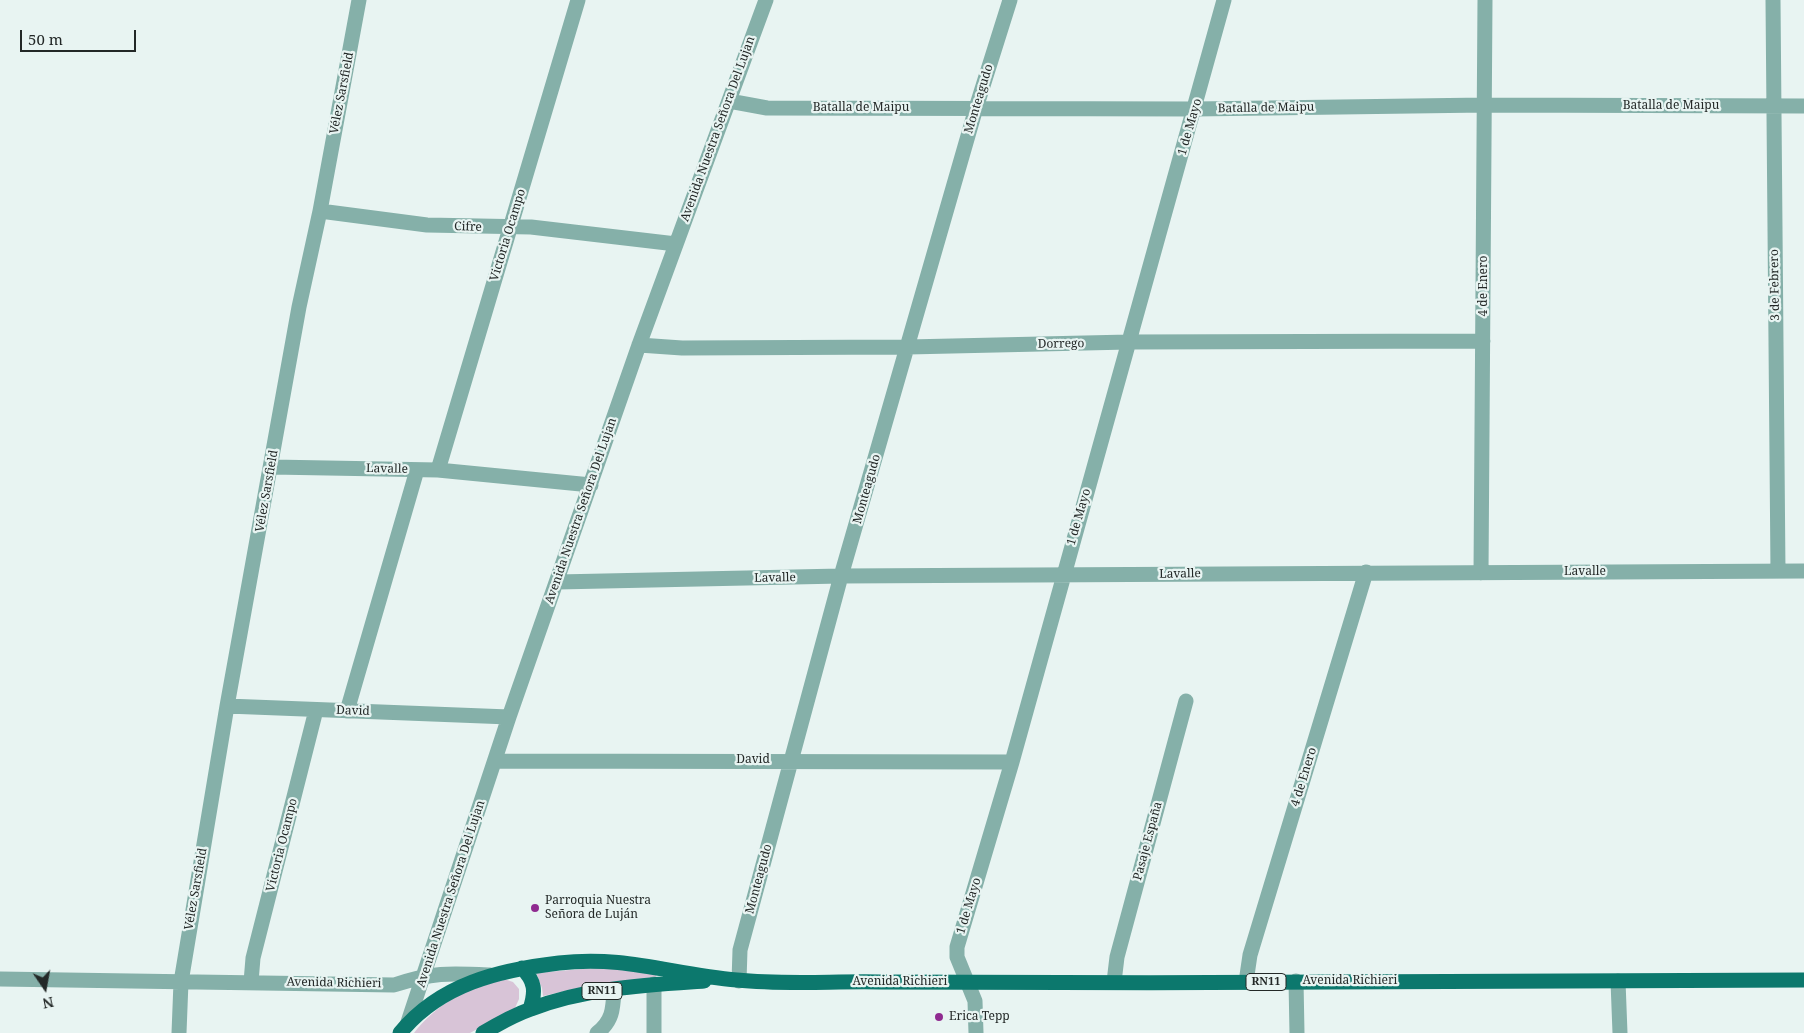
<!DOCTYPE html>
<html>
<head>
<meta charset="utf-8">
<style>
  body { margin:0 }
  #map { position:relative; width:1804px; height:1033px; overflow:hidden; background:#e8f4f2; font-family:"Noto Serif",serif }
  canvas { display:block }
  .north { position:absolute; left:20px; top:963px; width:50px; height:50px; -webkit-text-stroke:4px #e8f4f2; paint-order:stroke; rotate:168deg; font-size:14px; font-weight:700; line-height:20px; text-align:center; color:#232827 }
  .north::after { content:''; display:block; margin:auto; width:18px; height:22px; background:#232827; clip-path:polygon(50% 0,100% 100%,50% 72%,0 100%) }
  .scale { position:absolute; left:20px; top:30px; width:116px; height:22px; box-sizing:border-box; border:2px solid #232827; border-top:0; padding-left:6px; font-size:15px; line-height:18px; white-space:nowrap; color:#232827; -webkit-text-stroke:4px #e8f4f2; paint-order:stroke }
</style>
</head>
<body>
<div id="map">
<canvas width="1804" height="1033"></canvas>
<div class="north">N</div>
<div class="scale">50 m</div>
</div>
<script>
const c = document.querySelector('canvas').getContext('2d');
c.lineJoin = 'round';
function fillPath(path, color) { c.fillStyle = color; c.fill(path, 'evenodd'); }
function strokePath(path, color, width, dash) { c.strokeStyle = color; c.lineWidth = width; c.lineCap = dash ? 'butt' : 'round'; c.setLineDash(dash || []); c.stroke(path); }
function drawText(font, color, halo, rows, align = 'center') {
  c.font = font + ' "Noto Serif",serif'; c.lineWidth = 4.5; c.setLineDash([]); c.textBaseline = 'middle'; c.strokeStyle = halo; c.fillStyle = color; for (const [text, x, y, turn = 0] of rows) {
    c.save(); c.translate(x, y); c.rotate((+turn || 0) * Math.PI / 180); c.textAlign = isNaN(turn) ? turn : align; if (halo) c.strokeText(text, 0, 0); c.fillText(text, 0, 0); c.restore();
  }
}
const green = new Path2D(`
  M605,967L657,972L656,977L652,979L592,985L543,996L542,988L536,973Z
  M504,979L513,982L519,989V999L515,1008L470,1033H414C434,1006 471,984 504,979Z`);
const minor = new Path2D(`
  M1773,0L1778,571
  M729,101L767,108L1195,109L1485,105L1804,106
  M320,211L427,225L531,227L676,244
  M639,345L682,348L908,347L1129,342L1483,341
  M272,467L438,470L591,485
  M438,470L578,0
  M1481,573L1485,0
  M557,582L841,576L1804,571
  M227,706L509,717
  M347,711L417,470
  M495,761L1012,762
  M0,979L394,985C433,972 449,973 490,975
  M739,981L740,950L841,576L976,108L1010,0
  M1296,981L1297,1033
  M1618,981L1620,1033
  M251,982L253,958L316,710
  M1114,982L1117,957L1186,701
  M1246,982L1250,955L1366,572
  M407,1025L509,717L639,345L766,0
  M179,1033L181,982L227,706L299,307L320,211L359,0
  M597,1033C613,1021 613,1008 614,990
  M654,1033V984
  M976,1033L975,1001L957,957V947L1012,762L1224,0`);
const major = new Path2D(`
  M522,968C535,981 536,991 530,1009
  M400,1033C440,984 499,970 559,963C626,955 673,975 737,980C784,985 833,981 880,982C1188,984 1496,982 1804,980
  M483,1033C498,1024 514,1015 531,1009C585,988 646,985 704,981`);
const markers = [
  [535,908,5,"#8f2a90"],
  [939,1017,5,"#8f2a90"]
];
const shields = [
  [1266,982,40],
  [602,991,40]
];
const shieldNames = [
  ["RN11",1266,982],
  ["RN11",602,991]
];
const streetNames = [
  ["Vélez Sarsfield",342,93,-79],
  ["Monteagudo",979,99,-73],
  ["Batalla de Maipu",1671,106],
  ["Batalla de Maipu",861,108],
  ["Batalla de Maipu",1266,108,-1],
  ["1 de Mayo",1190,127,-74],
  ["Avenida Nuestra Señora Del Lujan",718,129,-70],
  ["Cifre",468,227,2],
  ["Victoria Ocampo",508,235,-73],
  ["3 de Febrero",1775,285,-91],
  ["4 de Enero",1484,286,-90],
  ["Dorrego",1061,344,-1],
  ["Lavalle",387,469,1],
  ["Monteagudo",867,489,-74],
  ["Vélez Sarsfield",267,491,-80],
  ["Avenida Nuestra Señora Del Lujan",581,511,-71],
  ["1 de Mayo",1079,517,-74],
  ["Lavalle",1585,572],
  ["Lavalle",1180,574,-1],
  ["Lavalle",775,578,-1],
  ["David",353,711,2],
  ["David",753,760],
  ["4 de Enero",1304,777,-73],
  ["Pasaje España",1148,841,-75],
  ["Victoria Ocampo",282,845,-76],
  ["Monteagudo",759,879,-75],
  ["Vélez Sarsfield",196,889,-80],
  ["Avenida Nuestra Señora Del Lujan",451,894,-72],
  ["1 de Mayo",969,906,-73],
  ["Avenida Richieri",1350,981],
  ["Avenida Richieri",900,982],
  ["Avenida Richieri",334,983,1]
];
const poiNames = [
  ["Parroquia Nuestra",545,901],
  ["Señora de Luján",545,915],
  ["Erica Tepp",949,1017]
];
fillPath(green, '#d8c4d7');
strokePath(minor, '#85b0a9', 15);
strokePath(major, '#0c786d', 15);
for (const [x, y, r, color] of markers) { const dot = new Path2D(); dot.arc(x, y, r, 0, 2 * Math.PI); c.fillStyle = color; c.fill(dot); strokePath(dot, '#e8f4f2', 2); }
for (const [x, y, w] of shields) { const box = new Path2D(); box.roundRect(x - w / 2, y - 8.5, w, 17, 4); c.fillStyle = '#e8f4f2'; c.fill(box); strokePath(box, '#232827', 1); }
drawText('bold 11px', '#232827', null, shieldNames);
drawText('12px', '#232827', '#e8f4f2', streetNames);
drawText('12px', '#232827', '#e8f4f2', poiNames, 'left');
</script>
</body>
</html>
